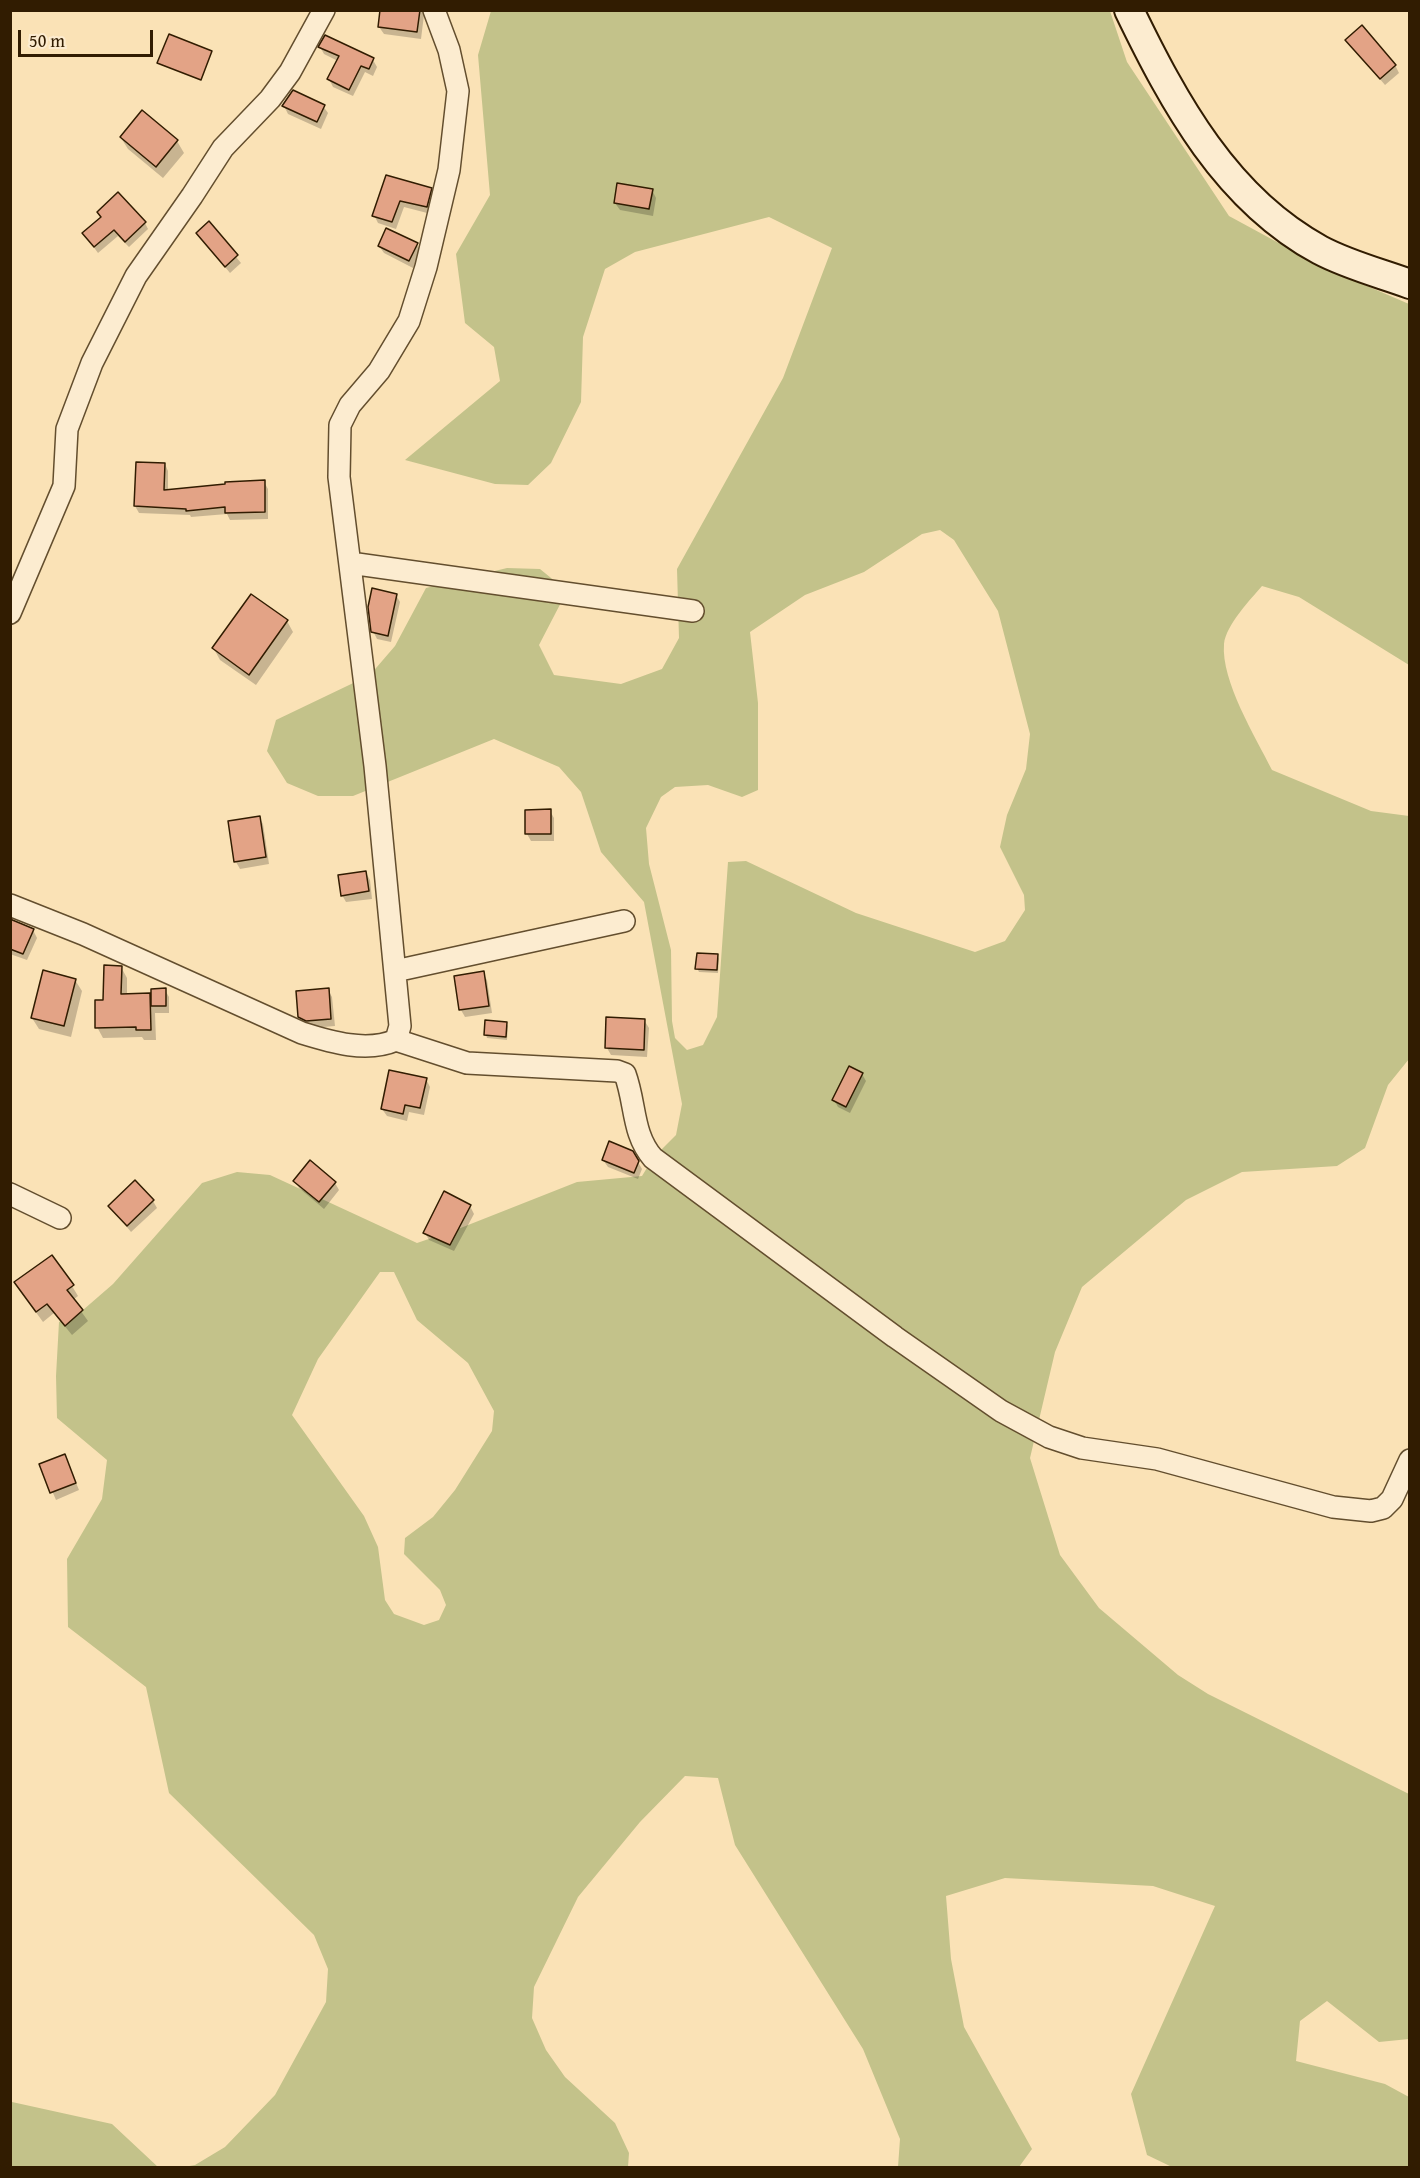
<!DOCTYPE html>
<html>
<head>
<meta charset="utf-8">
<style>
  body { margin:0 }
  #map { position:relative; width:1420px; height:2178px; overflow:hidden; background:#fae2b6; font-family:"Gentium Book Plus",serif }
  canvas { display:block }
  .frame { position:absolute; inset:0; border:12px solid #311c01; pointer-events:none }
  .scale { position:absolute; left:18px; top:30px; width:135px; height:27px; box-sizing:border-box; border:3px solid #311c01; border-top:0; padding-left:8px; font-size:18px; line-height:21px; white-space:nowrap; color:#311c01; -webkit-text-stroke:4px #fcecd0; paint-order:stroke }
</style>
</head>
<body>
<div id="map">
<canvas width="1420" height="2178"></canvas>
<div class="frame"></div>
<div class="scale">50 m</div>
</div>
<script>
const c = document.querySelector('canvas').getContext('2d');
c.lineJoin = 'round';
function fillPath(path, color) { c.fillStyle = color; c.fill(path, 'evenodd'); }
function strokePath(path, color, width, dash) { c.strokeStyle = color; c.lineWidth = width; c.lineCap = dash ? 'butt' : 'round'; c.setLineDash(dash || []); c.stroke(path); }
const green = new Path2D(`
  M491,11H1110L1127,62L1229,216L1323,267L1409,304V665L1299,597L1262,586C1250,600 1226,625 1224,644C1221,681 1255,736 1272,770L1371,811L1409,816V1059L1388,1085L1365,1148L1337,1166L1242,1172L1186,1200L1082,1287L1055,1352L1030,1458L1060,1555L1099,1608L1178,1675L1208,1694L1409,1794V2039L1379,2042L1327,2001L1300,2021L1296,2061L1385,2084L1409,2097V2167H1172L1147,2155L1131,2094L1215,1906L1153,1886L1005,1878L946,1896L951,1959L964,2027L1032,2149L1019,2167H898L900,2139L863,2049L735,1845L718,1778L685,1776L640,1822L578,1897L534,1987L532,2018L546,2050L565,2077L615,2123L629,2153L628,2167H184L195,2165L225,2147L275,2095L326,2002L328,1969L314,1935L169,1793L146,1687L68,1627L67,1559L102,1499L107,1460L57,1418L56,1376L59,1322L83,1310L113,1284L202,1183L237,1172L270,1175L417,1243L458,1229L577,1182L642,1176L653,1158L676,1135L682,1104L644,902L601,852L581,792L559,767L494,739L353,796H318L287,783L267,751L276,720L370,675L395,646L426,588L507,568L540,569L567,591L539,645L554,675L621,684L662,669L679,638L677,569L783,378L832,248L769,217L635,252L605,269L583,337L581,402L551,463L528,485L495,484L405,460L500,381L494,347L465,323L456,254L490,195L478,55ZM940,530L954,540L998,611L1030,734L1026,769L1007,815L1000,847L1024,895L1025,910L1005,941L975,952L856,913L746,861L728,862L717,1017L703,1045L687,1050L675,1038L672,1021L671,950L649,864L646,828L661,797L675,787L708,785L742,797L758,790V703L750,632L805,595L864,572L922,534ZM380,1272H394L417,1320L468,1363L494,1411L492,1431L455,1490L433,1517L405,1538L404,1554L440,1590L446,1605L439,1620L424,1625L394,1614L385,1600L378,1547L364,1516L292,1415L318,1359Z
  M12,2102L112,2124L158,2167H11L10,2106Z`);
const shadow = new Path2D(`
  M381,10H421L424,15L421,39L384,34L379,27Z
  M1347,40L1395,65L1399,73L1385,85Z
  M320,47L373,60L377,67L373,76L365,72L353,96L333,87L329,79L338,61L324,54Z
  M284,106H323L328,113L321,129L288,114Z
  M142,112L177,141L184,153L163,178L128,149L121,138Z
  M387,177L431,190L435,197L431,214L404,207L396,229L378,223L374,215Z
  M652,190L656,198L653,216L620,210L615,203Z
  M98,213L145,223L148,229L129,247L118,236L98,253L84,234L102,218Z
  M209,224L241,263L230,273L198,234Z
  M417,245L421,252L413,268L384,253L379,246Z
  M165,464L168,471V491L264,482L268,489V519L230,520L227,514L191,517L190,515L139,513L135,506Z
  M396,595L400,602L391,642L377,639L373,631Z
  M287,621L293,632L256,685L220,660L214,649Z
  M527,811H550L554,818V841H531L527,834Z
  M259,817L263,824L269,864L240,869L236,862Z
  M366,873L370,880L372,899L346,902L342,895Z
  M10,921L33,930L37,938L27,960L10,954Z
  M717,955L719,959L718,973L699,972L697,968Z
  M121,967L127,978V995H149L152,1001L165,990L169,997V1013H155L156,1040H144L142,1037L103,1038L97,1027L104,1002Z
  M483,973L487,980L492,1013L465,1017L461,1010L456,977Z
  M75,980L82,991L71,1037L39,1029L32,1018Z
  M328,990L332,997L335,1026L311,1028L303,1024L299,1017Z
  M644,1020L649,1028L647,1057L611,1055L607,1048Z
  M506,1023L508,1026L507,1040L487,1038L486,1035Z
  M862,1074L866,1081L850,1113L838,1107L834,1100Z
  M426,1079L430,1087L424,1115L409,1112L407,1121L387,1116L382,1109Z
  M632,1152L642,1169L638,1179L608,1167L603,1160Z
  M295,1181L335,1183L339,1190L324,1209L299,1188Z
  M153,1201L157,1208L131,1232L110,1206Z
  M470,1206L474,1214L454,1251L429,1240L425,1233Z
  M72,1286L78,1296L73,1300L88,1321L72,1335L54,1313L43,1322L22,1293Z
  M68,1463L79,1490L56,1500L41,1465Z`);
const building = new Path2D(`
  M380,10H420L417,32L378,27Z
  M1362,25L1396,65L1380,79L1345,40Z
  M169,34L212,51L201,80L157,63Z
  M325,35L374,58L369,69L361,66L349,90L327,79L339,56L318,47Z
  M293,90L325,105L317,122L282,106Z
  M142,110L178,140L156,167L120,137Z
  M386,175L432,188L427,207L400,201L392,222L372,216Z
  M617,183L653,189L649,209L614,203Z
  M118,192L146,222L125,242L114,230L94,247L82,233L101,217L97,212Z
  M209,221L238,255L225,267L196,233Z
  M386,228L418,243L409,261L378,246Z
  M136,462L165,463L164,490L225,484V482L265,480V512L225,513V507L186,511V509L134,506Z
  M372,588L397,594L388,636L371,632L368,607Z
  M251,594L288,620L249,675L212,648Z
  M551,809V834H525V810Z
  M260,816L266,857L234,862L228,821Z
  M366,871L369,891L341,896L338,875Z
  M10,919L34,929L23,954L10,949Z
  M697,953L718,954L717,970L695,969Z
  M104,965L122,966L121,994L150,993L151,1030H136V1027L95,1028V1000H103Z
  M43,970L76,979L64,1026L31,1018Z
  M484,971L489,1006L459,1010L454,976Z
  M166,988V1006H151V989Z
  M329,988L331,1019L306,1021L298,1017L296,991Z
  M606,1017L645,1019L644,1050L605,1048Z
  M485,1020L507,1022L506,1037L484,1035Z
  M849,1066L863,1073L846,1107L832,1100Z
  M389,1070L427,1078L420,1108L405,1105L403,1114L381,1109Z
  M609,1141L633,1151L639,1161L634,1173L602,1160Z
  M310,1160L336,1182L319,1202L293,1181Z
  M135,1180L154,1200L127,1226L108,1206Z
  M444,1191L471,1205L450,1245L423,1233Z
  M52,1255L74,1285L67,1290L83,1310L65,1326L47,1304L36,1312L14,1282Z
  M65,1454L76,1483L50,1493L39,1464Z`);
const street = new Path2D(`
  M350,563L693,611
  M10,613L64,486L67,429L92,363L136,276L192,196L223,148L270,99L290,72L324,10
  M10,905L83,934L302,1033C331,1042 367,1053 396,1040L467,1063L617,1071L625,1074C636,1104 632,1134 653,1158L895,1337L1001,1411L1049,1437L1082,1448L1157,1459L1333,1507L1371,1511L1383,1508L1392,1499L1410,1460
  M395,971L624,921
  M396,1040L400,1026L375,766L339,477L340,425L350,405L379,371L409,321L426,267L449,170L458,91L449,50L434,10
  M10,1194L60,1218`);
const secondary = new Path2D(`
  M1129,10C1174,103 1226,199 1320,250C1348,265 1380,273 1410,284`);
fillPath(green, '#c3c28a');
fillPath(shadow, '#0003');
fillPath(building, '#e3a386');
strokePath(building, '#311c01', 1.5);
strokePath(street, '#634e2e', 24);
strokePath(secondary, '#311c01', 32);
strokePath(street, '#fcecd0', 21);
strokePath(secondary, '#fcecd0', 28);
</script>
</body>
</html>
